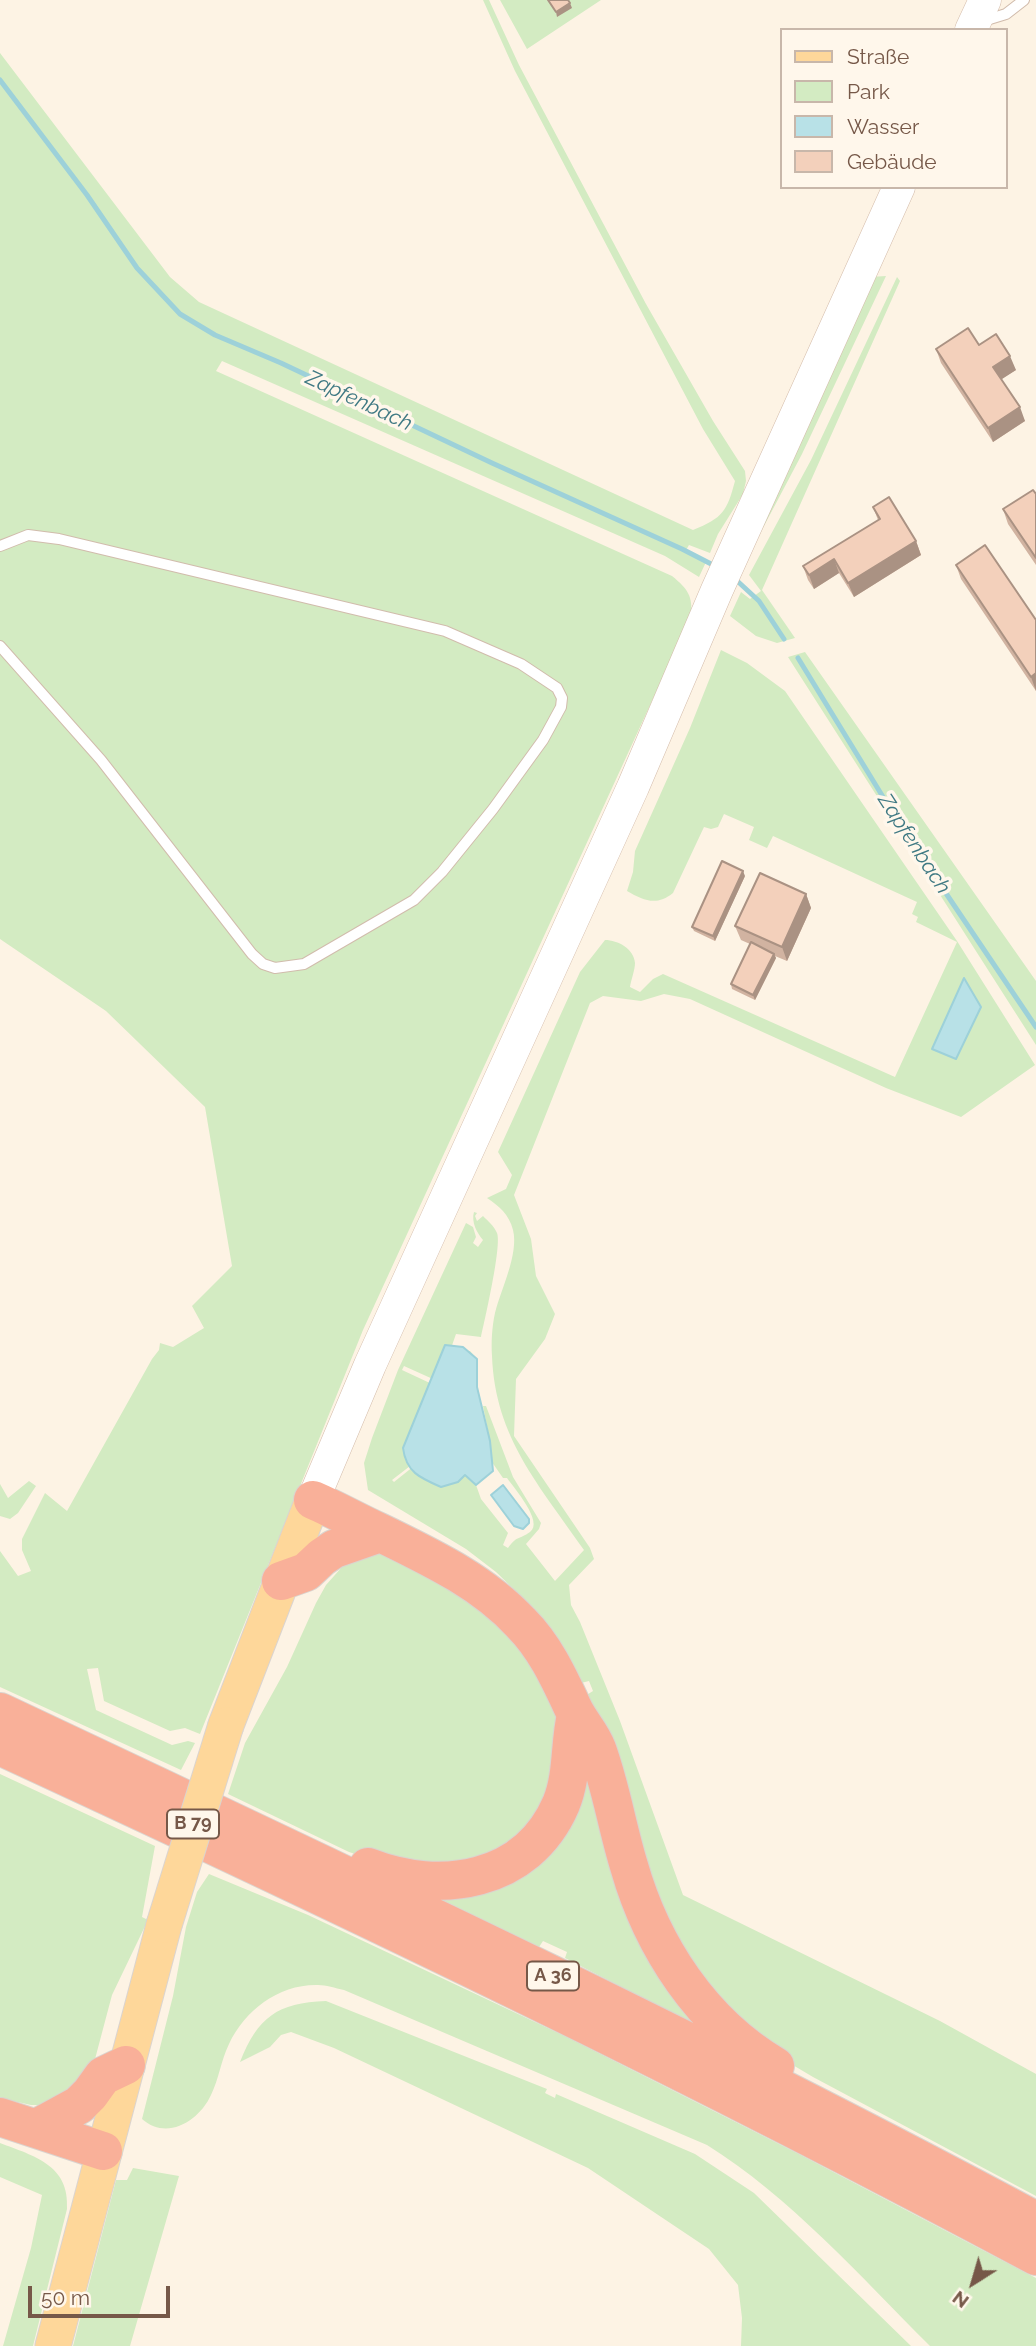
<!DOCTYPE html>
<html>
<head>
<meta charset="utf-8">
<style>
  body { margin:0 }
  #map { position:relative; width:1036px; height:2346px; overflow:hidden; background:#fdf3e4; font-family:Raleway,sans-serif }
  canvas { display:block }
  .legend { position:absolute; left:780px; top:28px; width:228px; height:161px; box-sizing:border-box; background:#fff7eb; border:2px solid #c8b7aa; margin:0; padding:9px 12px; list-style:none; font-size:21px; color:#765848 }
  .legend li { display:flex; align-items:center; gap:14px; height:35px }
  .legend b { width:35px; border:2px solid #c8b7aa }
  .north { position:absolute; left:938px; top:2248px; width:70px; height:70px; -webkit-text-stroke:5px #fff7eb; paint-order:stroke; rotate:217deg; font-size:19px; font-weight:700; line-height:28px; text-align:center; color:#765848 }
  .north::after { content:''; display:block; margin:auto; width:24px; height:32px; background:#765848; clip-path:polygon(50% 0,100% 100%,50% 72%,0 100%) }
  .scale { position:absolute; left:28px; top:2286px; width:142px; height:32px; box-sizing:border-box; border:4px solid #765848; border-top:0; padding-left:9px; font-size:21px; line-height:24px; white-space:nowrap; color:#765848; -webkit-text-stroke:5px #fff7eb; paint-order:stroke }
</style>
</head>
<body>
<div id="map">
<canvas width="1036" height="2346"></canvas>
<ul class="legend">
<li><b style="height:9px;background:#fed79a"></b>Straße</li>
<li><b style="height:19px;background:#d3ebc2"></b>Park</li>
<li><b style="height:19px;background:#b8e1e7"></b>Wasser</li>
<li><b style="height:19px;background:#f3d0bb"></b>Gebäude</li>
</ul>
<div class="north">N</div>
<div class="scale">50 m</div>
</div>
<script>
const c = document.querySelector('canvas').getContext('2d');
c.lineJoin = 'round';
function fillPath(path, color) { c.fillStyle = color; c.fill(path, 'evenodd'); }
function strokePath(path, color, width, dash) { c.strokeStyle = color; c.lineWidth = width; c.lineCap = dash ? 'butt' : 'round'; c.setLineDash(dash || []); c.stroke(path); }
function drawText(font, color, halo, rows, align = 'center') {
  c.font = font + ' Raleway,sans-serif'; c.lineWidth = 7; c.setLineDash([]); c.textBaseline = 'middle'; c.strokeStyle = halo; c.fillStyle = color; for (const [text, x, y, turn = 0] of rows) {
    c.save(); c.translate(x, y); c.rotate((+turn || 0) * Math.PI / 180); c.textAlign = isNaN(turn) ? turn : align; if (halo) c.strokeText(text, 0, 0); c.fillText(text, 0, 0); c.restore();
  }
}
const green = new Path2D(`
  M483,0H489L519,65L646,304L713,421L745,471L746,481L743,494L718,534L710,553L689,545L685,552L706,562L699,577L665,556L222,361L216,371L672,576C688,589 693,596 691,616L363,1330L200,1734L185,1728L170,1731L104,1701L98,1668L87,1669L96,1710L172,1745L188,1741L195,1743L181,1770L0,1687V1551L18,1576L31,1571L22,1550V1539L45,1493L67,1511L152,1359L159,1350L160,1343L173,1347L204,1328L192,1306L232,1266L205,1107L106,1011L0,939V53L170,277L199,302L693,530C723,518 727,511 735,481L703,429L515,71Z
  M500,0H601L527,49Z
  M886,276L802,454L755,543L870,277Z
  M897,277L900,281L762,590L795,638L777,643L756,636L730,616L741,592L750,599L761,591L749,575L811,460Z
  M721,650L747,663L785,691L957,941L1035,1065L961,1117L886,1088L690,999L664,994L641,1001L603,996L590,1003L514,1195L531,1239L536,1276L555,1314L545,1339L516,1379L514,1436L590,1548L594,1559L569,1585L571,1605L580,1622L620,1721L683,1895L940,2021L1036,2074V2196L813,2077L781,2058L683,1961L585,1696L593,1691L589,1681L577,1684L528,1603L496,1572L466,1549L368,1490L364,1463L372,1438L398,1370L466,1223L473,1227L476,1237L473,1243L478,1247L483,1240C477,1233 471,1222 474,1212L477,1213L475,1216L477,1221L483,1216C488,1221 494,1226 497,1233C502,1245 485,1319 481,1337L456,1334L449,1354L470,1351L477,1359L476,1408L490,1441L483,1406H486L513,1477L541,1523L539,1529L526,1544L555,1581L584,1550C540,1486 495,1438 492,1356C491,1343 492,1326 495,1313C501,1289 519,1254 513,1230C509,1214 499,1206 487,1198L506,1189L512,1175L498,1152L580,972L605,940C618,940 634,949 635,963C635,970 631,980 630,987L640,992L653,979L663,974L895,1077L957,942L916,922L918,917L912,914L917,902L773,836L767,848L749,840L754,827L724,814L718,827L711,829L704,827L673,893C657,906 644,901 627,891L633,872L635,851L690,728ZM404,1366L435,1380L503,1478H507C514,1488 544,1522 530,1532C519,1540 517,1535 508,1548L503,1545L508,1533L481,1499L476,1485L464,1468L429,1454L394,1482L392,1480L414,1463L432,1384L402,1370Z
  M805,652L1036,981V1045L788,657Z
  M29,1481L36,1486L18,1513L10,1519L0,1516V1484L8,1498Z
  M383,1553L407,1562L492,1618L523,1649L560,1725L543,1818L483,1867L391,1866L349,1852L228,1794L245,1743L287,1667L316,1603L326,1585L342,1567L343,1557Z
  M582,1747L713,2034L565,1958L567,1952L543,1941L539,1947L436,1897L505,1877Z
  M0,1774L155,1846L142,1917L148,1920L112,1995L90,2078L50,2105H31L0,2098Z
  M209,1874L308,1915L569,2038L799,2154L1036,2278V2346H930C861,2277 789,2196 707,2145L344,1990C335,1988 326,1985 318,1985C279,1984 245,2010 229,2044C221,2060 219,2079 211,2095C199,2121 167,2141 142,2119L173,1996L186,1927L197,1892Z
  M326,2001L547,2089L545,2093L555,2098L556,2094L695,2154L754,2193L911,2346H741L742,2318L738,2285L709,2249L588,2168L334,2048L291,2032L281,2035L270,2047L240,2062C258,2017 277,2003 326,2001Z
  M0,2143C34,2156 70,2165 67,2209L33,2346H3L31,2248L42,2195L0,2177Z
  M133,2168L179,2176L130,2346H73L116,2180H127Z`);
const water = new Path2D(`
  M964,978L981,1007L956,1059L932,1049Z
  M445,1345L463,1347L477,1359V1387L490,1441L493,1471L476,1485L465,1475L458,1482L441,1487C420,1478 406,1472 403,1448Z
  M503,1485L529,1519V1523L523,1529L514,1526L491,1495Z`);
const stream = new Path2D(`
  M0,80L87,195L137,268L180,314L215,335L281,363L492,463L682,549L717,567
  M734,578L759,601L784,639
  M798,658L902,828L1036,1027`);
const lane = new Path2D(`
  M980,22L1006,14L1024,0
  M0,546L28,535L59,539L445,631L521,664L557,688L562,698L561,707L543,740L493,809L442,872L414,900L304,964L275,968L263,964L252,954L101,760L0,646`);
const secondary = new Path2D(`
  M971,30L985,0
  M313,1500L370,1365L633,787L717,590L899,187`);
const primary = new Path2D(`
  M226,1725L313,1500
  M53,2346L164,1925`);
const highway = new Path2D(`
  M313,1500C336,1510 357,1522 379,1532C430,1557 482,1581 521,1623C545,1647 559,1678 573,1708C580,1723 591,1733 597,1749C611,1787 617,1827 629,1866C652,1947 702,2023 775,2066
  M281,1581L306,1572L322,1557L334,1549L380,1533
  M0,1712C348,1876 697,2039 1036,2221
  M0,1746C349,1907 697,2074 1036,2256
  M368,1867C440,1895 527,1883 561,1804C573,1775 569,1745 576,1715
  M0,2117L103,2151
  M37,2128L79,2105L90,2094L103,2076L126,2065`);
const primaryBridge = new Path2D(`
  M164,1925L226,1725`);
const wall = new Path2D(`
  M979,345L1016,370L1001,379L1025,421L993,442L941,363L936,349Z
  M1036,494V565L1008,524L1003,509Z
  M873,507L916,541L921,555L854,597L839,573L814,589L808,580L803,566L878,520Z
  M956,565L1036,620V691L961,579Z
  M745,876L715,941L694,931L692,927Z
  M806,894L811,908L787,961L775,956L776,958L755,1000L732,989L731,984L750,944L741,940L735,926Z`);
const shadedWall = new Path2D(`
  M570,3L572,8L557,17L556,12Z
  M1010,356L1016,370L999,381L993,367Z
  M1020,407L1025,421L993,442L988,428Z
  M916,541L921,555L854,597L848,583Z
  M834,559L839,573L814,589L809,575Z
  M1036,673V691L1031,677Z
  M743,871L745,876L715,941L713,936Z
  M806,894L811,908L787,961L782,947Z
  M774,954L776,958L755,1000L753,995Z`);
const building = new Path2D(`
  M548,0H568L570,3L556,12Z
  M968,328L979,345L996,334L1010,356L993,367L1020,407L988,428L936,349Z
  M1033,490L1036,494V558L1003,509Z
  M889,497L916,541L848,583L834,559L809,575L803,566L880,519L873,507Z
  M985,545L1036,620V673L1031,677L956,565Z
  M722,861L743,871L713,936L692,927Z
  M760,873L806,894L782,947L735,926Z
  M751,942L774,954L753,995L731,984Z`);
const shields = [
  [193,1824,52],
  [553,1976,52]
];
const shieldNames = [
  ["B 79",193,1824],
  ["A 36",553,1976]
];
const waterNames = [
  ["Zapfenbach",359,401,25],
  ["Zapfenbach",914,844,57]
];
fillPath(green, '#d3ebc2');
fillPath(water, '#b8e1e7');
strokePath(water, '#9dd1d9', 2);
strokePath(stream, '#9dd1d9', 5);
strokePath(lane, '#d1bcac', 12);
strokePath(secondary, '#d4bcaa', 33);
strokePath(primary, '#dbd4cf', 37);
strokePath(highway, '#dbd4cf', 40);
strokePath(lane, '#fff', 10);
strokePath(secondary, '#fff', 32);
strokePath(primary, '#fed79a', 35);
strokePath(highway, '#f9b099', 38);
strokePath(primaryBridge, '#dbd4cf', 37, []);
strokePath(primaryBridge, '#fed79a', 35);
fillPath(wall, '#d1b3a1');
fillPath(shadedWall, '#aa9283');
fillPath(building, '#f3d0bb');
strokePath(building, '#aa9283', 2);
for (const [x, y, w] of shields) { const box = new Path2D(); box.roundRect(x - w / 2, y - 14.5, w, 29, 5); c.fillStyle = '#fff7eb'; c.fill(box); strokePath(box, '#765848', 2); }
drawText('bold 18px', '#765848', null, shieldNames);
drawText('italic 21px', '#3f7983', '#fff7eb', waterNames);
</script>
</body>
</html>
